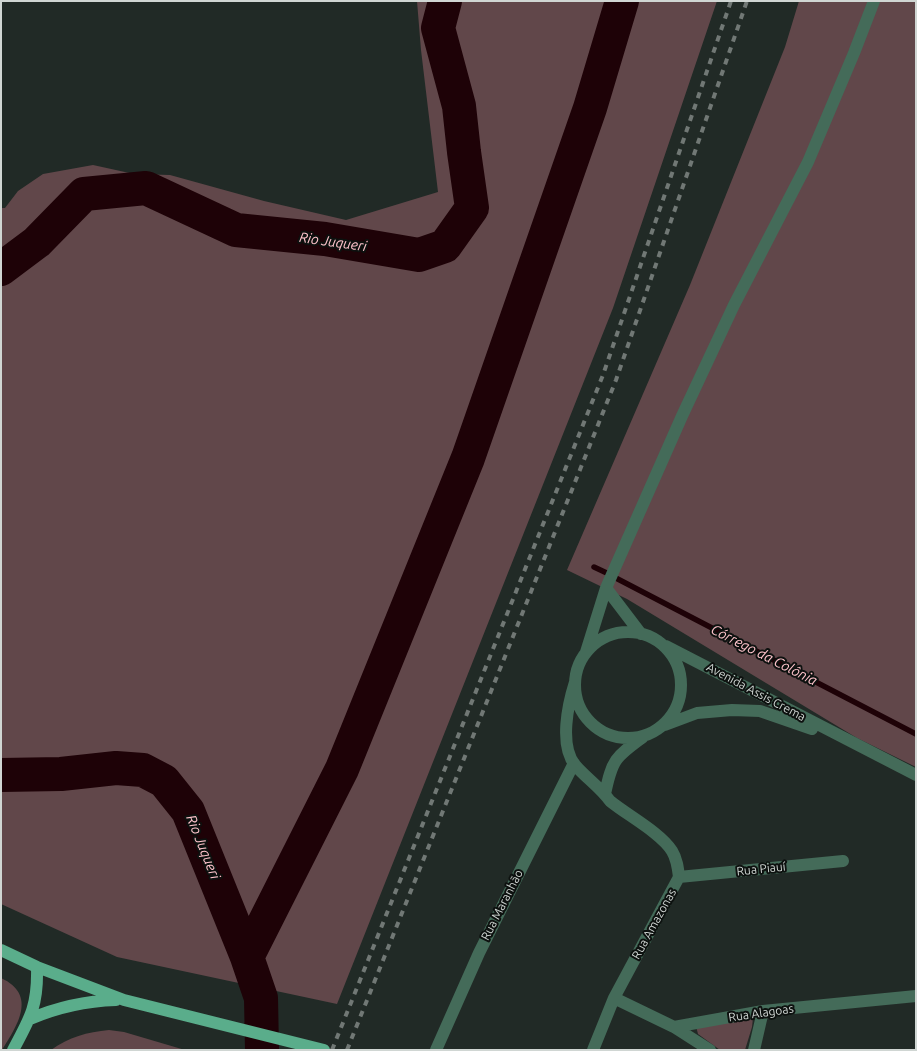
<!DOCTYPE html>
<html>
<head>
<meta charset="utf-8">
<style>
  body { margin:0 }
  #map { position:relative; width:917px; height:1051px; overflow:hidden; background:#212a26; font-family:Ubuntu,sans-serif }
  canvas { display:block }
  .frame { position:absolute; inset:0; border:2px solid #d0d6d3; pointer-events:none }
</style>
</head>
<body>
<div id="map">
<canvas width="917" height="1051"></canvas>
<div class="frame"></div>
</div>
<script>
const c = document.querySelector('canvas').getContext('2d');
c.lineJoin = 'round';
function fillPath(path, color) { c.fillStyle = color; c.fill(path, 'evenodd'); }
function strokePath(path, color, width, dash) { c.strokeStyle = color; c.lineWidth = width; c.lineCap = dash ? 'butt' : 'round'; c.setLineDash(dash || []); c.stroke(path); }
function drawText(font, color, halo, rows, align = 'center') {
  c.font = font + ' Ubuntu,sans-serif'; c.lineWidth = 4; c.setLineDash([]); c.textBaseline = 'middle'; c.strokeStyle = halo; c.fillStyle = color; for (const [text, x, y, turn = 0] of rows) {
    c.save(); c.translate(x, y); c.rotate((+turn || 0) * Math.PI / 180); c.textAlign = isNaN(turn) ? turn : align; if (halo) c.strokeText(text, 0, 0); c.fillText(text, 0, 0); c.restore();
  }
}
const green = new Path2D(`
  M417,1H717L613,308L337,1004L117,957L1,904V208H5L18,191L43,174L93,165L134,174L170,175L264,201L346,220L438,192L421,50Z
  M799,1H916V767L857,738L627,599L567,570L690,285L785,47Z
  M1,978C38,995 17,1026 2,1050Z
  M753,1018L752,1027L745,1050H720L698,1034L696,1026Z
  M109,1030L124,1032L185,1050H51C69,1037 87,1032 109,1030Z`);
const stream = new Path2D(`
  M594,567L611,575
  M612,576L916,734`);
const river = new Path2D(`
  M1,269L37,242L84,194L146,188L236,230L325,239L419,255L445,246L472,208L464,152L459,106L438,28L445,1
  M1,775L61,774L116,768L143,770L164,781L188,811L247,957L261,998L262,1050
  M247,957L342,769L468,458L590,108L622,1`);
const minor = new Path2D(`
  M606,588L641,634
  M575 685a53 53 0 1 1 106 0a53 53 0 1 1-106 0Z
  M666,646L916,775
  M586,652L606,588L682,416L734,305L808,162L854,53L874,1
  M575,682C568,704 559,745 575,765C586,778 600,787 610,801C627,815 661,833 672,851C677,859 678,868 679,877L614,998L593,1050
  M665,725L697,713L732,710L760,711L812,729
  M605,794C612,760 615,757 643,737
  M679,877L843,861
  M614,998L674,1027L763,1011L916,996
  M674,1027L710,1050
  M436,1050L479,953L574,763
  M754,1050L763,1011`);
const major = new Path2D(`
  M1,950L37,967L124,1000L324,1050
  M30,1019C58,1007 86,1001 116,1000
  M13,1050C31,1017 38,1005 37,967`);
const rail = new Path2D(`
  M332,1050L603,375L731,1
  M347,1050L616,380L747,1`);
const streetNames = [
  ["Avenida Assis Crema",756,692,28],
  ["Rua Piauí",761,869,-6],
  ["Rua Maranhão",502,905,-63],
  ["Rua Amazonas",654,924,-61],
  ["Rua Alagoas",761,1013,-8]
];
const waterNames = [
  ["Rio Juqueri",333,242,8],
  ["Córrego da Colônia",764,655,27],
  ["Rio Juqueri",203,847,68]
];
fillPath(green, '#61474a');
strokePath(stream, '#1e0207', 5.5);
strokePath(river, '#1e0207', 34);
strokePath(minor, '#446b59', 12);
strokePath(major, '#5aad8b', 12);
strokePath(rail, '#717875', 4, [6, 6]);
drawText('12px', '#d0d6d3', '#0d110f', streetNames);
drawText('italic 14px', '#ffc4cc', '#0d110f', waterNames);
</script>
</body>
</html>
